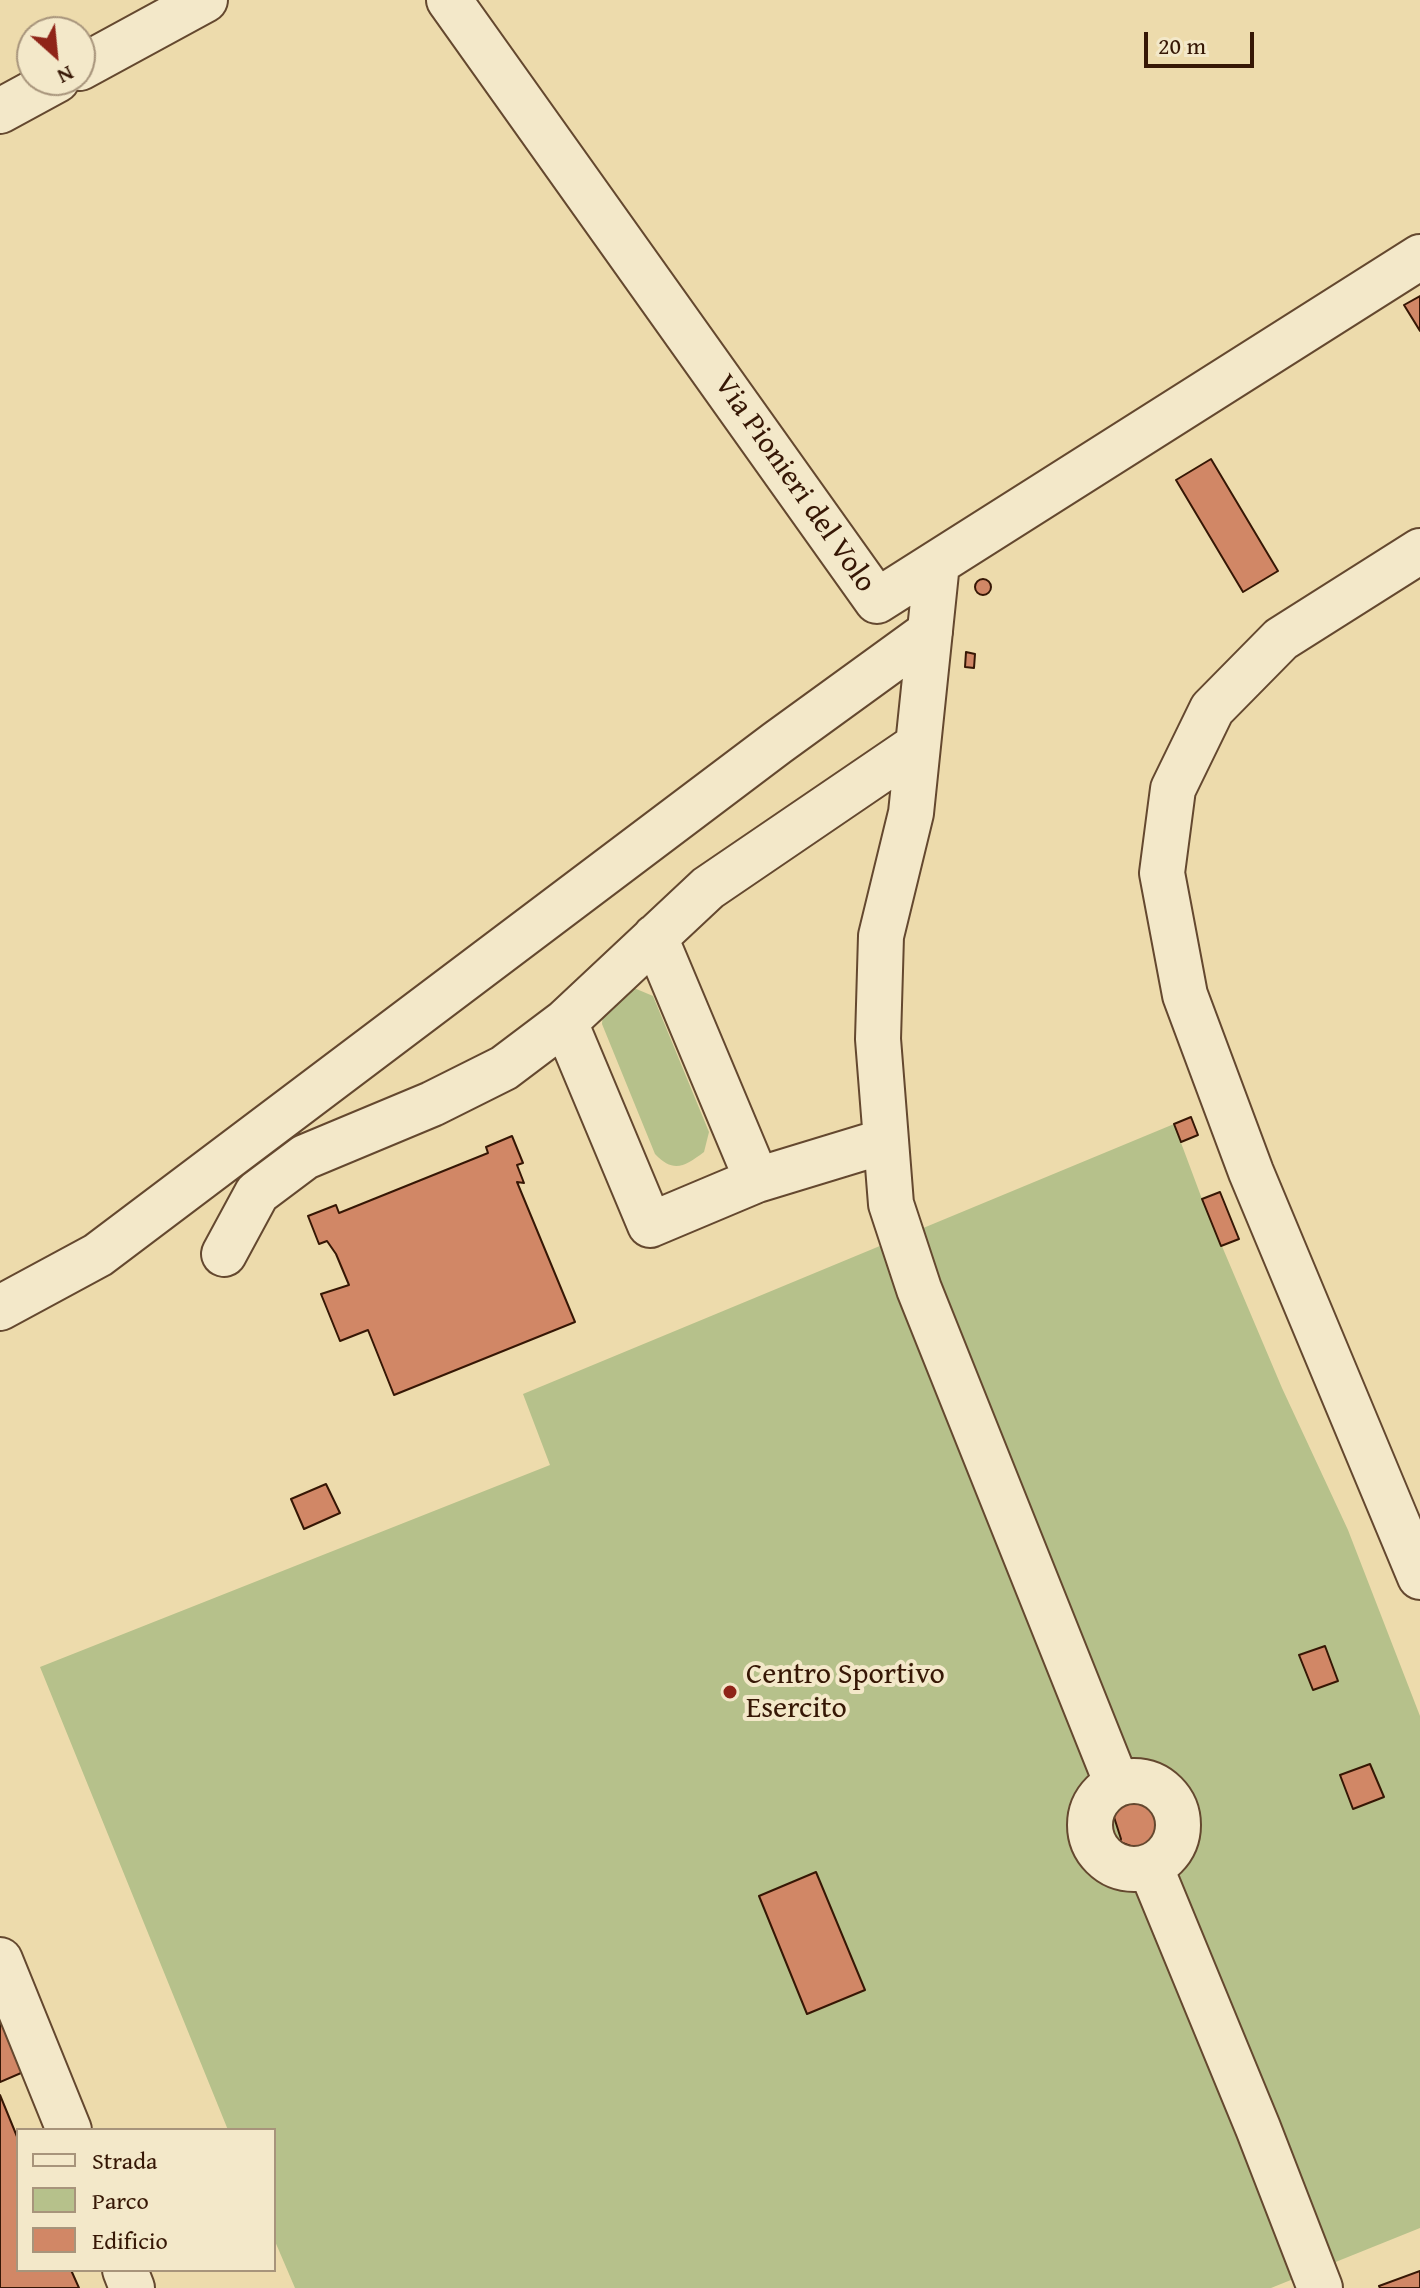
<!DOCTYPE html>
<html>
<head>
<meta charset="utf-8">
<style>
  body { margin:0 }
  #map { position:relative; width:1420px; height:2288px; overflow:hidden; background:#eddbac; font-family:"Gentium Book Plus",serif }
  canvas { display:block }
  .legend { position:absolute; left:16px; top:2128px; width:260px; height:144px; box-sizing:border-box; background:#f3e8c9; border:2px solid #a7947b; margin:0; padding:10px 14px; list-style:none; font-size:24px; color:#361705 }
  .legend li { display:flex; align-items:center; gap:16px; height:40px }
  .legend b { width:40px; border:2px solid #a7947b }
  .north { position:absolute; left:16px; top:16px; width:80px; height:80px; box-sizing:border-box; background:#f3e8c9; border:2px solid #a7947b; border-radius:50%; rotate:153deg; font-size:22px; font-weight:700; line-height:32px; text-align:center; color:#361705 }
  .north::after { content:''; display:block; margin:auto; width:28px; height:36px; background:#8f2418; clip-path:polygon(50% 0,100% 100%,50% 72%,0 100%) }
  .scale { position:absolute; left:1144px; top:32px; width:110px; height:36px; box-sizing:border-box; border:4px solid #361705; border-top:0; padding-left:10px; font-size:24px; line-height:28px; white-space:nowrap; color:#361705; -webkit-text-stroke:6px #f3e8c9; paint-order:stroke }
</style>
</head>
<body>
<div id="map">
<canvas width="1420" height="2288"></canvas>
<ul class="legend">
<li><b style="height:10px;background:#f3e8c9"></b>Strada</li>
<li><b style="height:22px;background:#b6c18b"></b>Parco</li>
<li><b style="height:22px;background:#d18766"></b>Edificio</li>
</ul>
<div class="north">N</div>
<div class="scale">20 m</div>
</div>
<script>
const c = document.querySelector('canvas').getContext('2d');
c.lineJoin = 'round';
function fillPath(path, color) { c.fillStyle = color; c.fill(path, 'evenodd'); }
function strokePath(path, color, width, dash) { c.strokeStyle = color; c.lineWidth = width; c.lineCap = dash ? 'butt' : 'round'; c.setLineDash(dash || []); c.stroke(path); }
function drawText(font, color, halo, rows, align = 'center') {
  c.font = font + ' "Gentium Book Plus",serif'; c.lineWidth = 8; c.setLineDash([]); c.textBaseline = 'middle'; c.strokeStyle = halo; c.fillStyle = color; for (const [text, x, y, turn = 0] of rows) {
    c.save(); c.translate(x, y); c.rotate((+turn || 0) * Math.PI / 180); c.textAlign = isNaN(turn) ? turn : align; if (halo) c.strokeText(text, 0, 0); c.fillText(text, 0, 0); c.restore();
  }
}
const green = new Path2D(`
  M634,988L653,996L709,1132L704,1152C685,1166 674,1174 655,1154L602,1024C604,1002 612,993 634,988Z
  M1174,1124L1202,1199L1282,1388L1348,1530L1420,1716V2228L1271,2288H295L274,2239V2130H228L40,1667L550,1465L523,1394Z`);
const building = new Path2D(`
  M1420,296V331L1404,305Z
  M1211,459L1278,571L1243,592L1176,480Z
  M975 587a8 8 0 1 1 16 0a8 8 0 1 1-16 0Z
  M966,652L975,654L974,668L965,667Z
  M1191,1117L1198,1135L1181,1142L1174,1124Z
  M512,1136L523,1163L517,1165L524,1183L517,1182L575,1322L394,1395L368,1330L340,1341L321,1294L349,1285L336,1254L327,1241L319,1244L308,1216L336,1205L339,1213L488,1153L486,1147Z
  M1220,1192L1239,1239L1221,1246L1202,1199Z
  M326,1484L340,1513L304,1529L291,1499Z
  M1325,1646L1338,1681L1313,1690L1299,1655Z
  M1370,1764L1384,1797L1353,1809L1340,1775Z
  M1123,1790L1147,1801L1151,1792L1162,1821L1147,1852L1120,1842L1121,1839L1114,1817L1108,1819L1105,1810L1112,1813Z
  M816,1872L865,1990L807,2014L759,1896Z
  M0,2002L28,2070L0,2082Z
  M0,2095L18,2139V2270H71L79,2288H0Z
  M1420,2271V2288H1380L1379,2286Z`);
const street = new Path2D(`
  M449,0L877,601L1420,257
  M80,68L205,0
  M0,111L57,80
  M1420,551L1281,639L1212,709L1173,789L1162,873L1185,995L1251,1172L1420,1577
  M937,563L911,813L881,936L878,1039L891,1204L919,1289L1117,1784
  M565,1022L650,1225L757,1180L655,937
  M757,1180L885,1141
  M224,1254L257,1193L305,1157L432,1104L504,1068L565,1022L708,888L918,745
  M0,1308L98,1255L777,743L930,632
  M1090 1825a44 44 0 1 1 88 0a44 44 0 1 1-88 0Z
  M1150,1866L1258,2128L1320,2288
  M0,1960L69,2130
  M125,2270L132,2288`);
const markers = [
  [730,1692,8,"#8f2418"]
];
const streetNames = [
  ["Via Pionieri del Volo",794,484,55]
];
const poiNames = [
  ["Centro Sportivo",746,1675],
  ["Esercito",746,1709]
];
fillPath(green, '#b6c18b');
fillPath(building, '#d18766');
strokePath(building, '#361705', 2);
strokePath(street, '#64482f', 48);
strokePath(street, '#f3e8c9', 44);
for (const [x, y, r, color] of markers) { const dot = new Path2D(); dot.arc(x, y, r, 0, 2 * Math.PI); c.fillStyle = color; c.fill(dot); strokePath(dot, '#f3e8c9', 3); }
drawText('30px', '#361705', '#f3e8c9', streetNames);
drawText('30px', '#361705', '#f3e8c9', poiNames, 'left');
</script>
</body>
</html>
